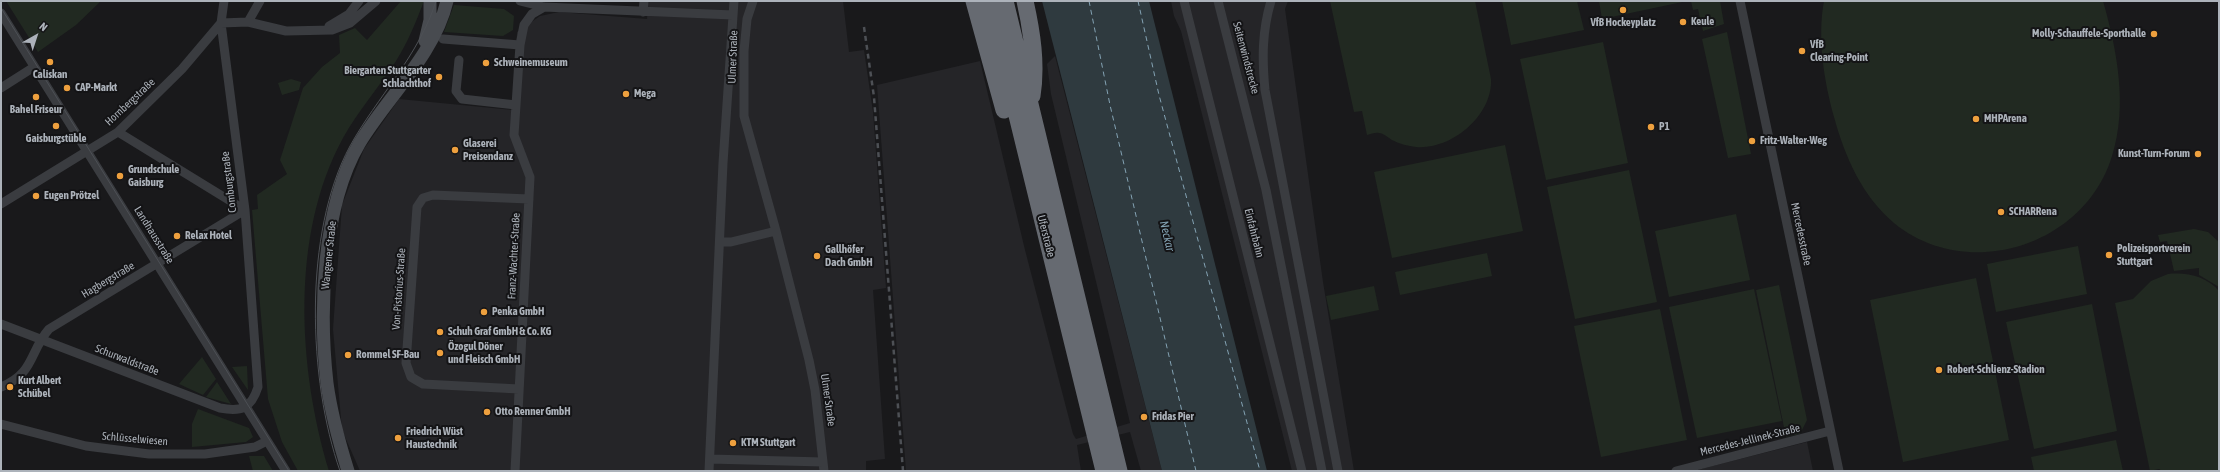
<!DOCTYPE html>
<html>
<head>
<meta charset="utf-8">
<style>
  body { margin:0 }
  #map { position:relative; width:2220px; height:472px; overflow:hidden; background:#19191b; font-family:"Asap Condensed",sans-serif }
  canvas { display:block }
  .frame { position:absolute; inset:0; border:2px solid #acb2ba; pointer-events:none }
  .north { position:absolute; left:16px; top:16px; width:40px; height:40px; -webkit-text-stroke:3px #141416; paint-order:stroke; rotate:39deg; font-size:11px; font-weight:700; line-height:16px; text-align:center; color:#acb2ba }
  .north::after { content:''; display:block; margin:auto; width:14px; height:18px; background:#acb2ba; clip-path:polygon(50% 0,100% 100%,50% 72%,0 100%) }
</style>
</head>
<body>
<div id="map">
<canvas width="2220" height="472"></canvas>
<div class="frame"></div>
<div class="north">N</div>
</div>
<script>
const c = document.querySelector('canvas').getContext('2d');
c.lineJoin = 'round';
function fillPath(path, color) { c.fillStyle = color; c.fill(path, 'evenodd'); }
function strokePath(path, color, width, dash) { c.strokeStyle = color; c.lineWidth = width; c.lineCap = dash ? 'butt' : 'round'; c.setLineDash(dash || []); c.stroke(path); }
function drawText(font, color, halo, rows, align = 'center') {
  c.font = font + ' "Asap Condensed",sans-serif'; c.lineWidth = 4; c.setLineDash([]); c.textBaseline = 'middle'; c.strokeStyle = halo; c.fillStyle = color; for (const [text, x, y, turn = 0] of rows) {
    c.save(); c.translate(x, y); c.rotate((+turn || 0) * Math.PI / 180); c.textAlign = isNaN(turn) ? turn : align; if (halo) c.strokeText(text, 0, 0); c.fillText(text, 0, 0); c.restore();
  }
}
const built = new Path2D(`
  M648,1H843L849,52L864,50L873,112L886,288L873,290L885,459L866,461V471H360L342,430L333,329L342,205L364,149L399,99L513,110L517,32L540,16L559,12L647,19Z
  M1171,1H1288L1285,9L1323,282L1354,471H1292L1181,31L1174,16Z
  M1055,56L1162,471H1141L1130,432L1077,445L1081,471H906L877,85L980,61L1025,250L1073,434L1076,439L1130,423L1051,94L1047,64Z
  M1807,442L1813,471H1693Z`);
const green = new Path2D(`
  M6,1H101L76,25L38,52Z
  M401,1H424C416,22 408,42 396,61C379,87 358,111 343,138C290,235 298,368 329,471H298L282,442L268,399L252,210L258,209L257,195L287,174L280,160L303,88L322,67L340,53L339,35L355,28L367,40Z
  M1330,1H1475L1491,79C1493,115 1452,150 1416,147C1408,146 1400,144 1392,140C1389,138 1383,133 1379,133C1376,132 1371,134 1367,135L1362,111L1354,112Z
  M1502,1H1577L1584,30L1511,45Z
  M1599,1H1687L1602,19Z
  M1691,1H1720L1724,24L1703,31L1698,9L1693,10Z
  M1824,1H2103C2117,50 2128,106 2112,156C2085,246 1967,283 1894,223C1862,196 1845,157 1834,117C1824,81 1817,38 1824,1Z
  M454,5L504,9L514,16L513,30L503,36L444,32Z
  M1727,32L1751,154L1728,158L1702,39Z
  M1603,42L1628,163L1546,180L1520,59Z
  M291,79L301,82L299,90L282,95L278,83Z
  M1505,145L1523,231L1392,258L1374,172Z
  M1629,170L1657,302L1575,319L1547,187Z
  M1736,214L1750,280L1669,297L1655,231Z
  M2194,229L2208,232L2219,242V287L2199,275V268L2174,271L2167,241L2160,242L2158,235Z
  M2078,246L2087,294L1996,312L1987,264Z
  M1487,253L1492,276L1400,295L1395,272Z
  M2168,274C2187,272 2206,276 2219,291V471H2162L2159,469L2150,471L2115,303L2133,299L2151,281Z
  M1976,278L2009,440L1903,462L1870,300Z
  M1779,285L1807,420L1800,434L1786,437L1756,290Z
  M1374,286L1379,310L1331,320L1326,296Z
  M1754,289L1782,421L1697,438L1669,307Z
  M2092,304L2117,431L2034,449L2006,322Z
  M1660,309L1687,440L1601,457L1574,326Z
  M202,357L216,379L203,395L179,384Z
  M247,366L248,390L232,367Z
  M217,382L231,404L206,397Z
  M198,409L249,428L253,437L246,442L192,447V424Z
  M2116,440L2123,471H2034L2031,457Z
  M249,456H264L273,471H253Z`);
const water = new Path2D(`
  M1042,1H1149L1267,471H1162Z`);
const ferry = new Path2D(`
  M1089,1L1110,105L1196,471
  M1138,1L1159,95L1260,471`);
const street = new Path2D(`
  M520,1L544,7L733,15
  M753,1L747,19L744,51V116L776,231L809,360L815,390L824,471
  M1184,1L1302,471
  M1218,1L1266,190L1322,471
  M1271,1C1262,31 1262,59 1265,90L1338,471
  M1740,1L1839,471
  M643,12L644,1
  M1,13L286,471
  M248,22L260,1
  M221,23L248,22L286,31L332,30L350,23L376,1
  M329,26L349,14L359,1
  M443,39L520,45
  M459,60L456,91L462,99L516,105
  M1,88L34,67
  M1,204L118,132L182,69L221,23L224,1
  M721,242H731L776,231
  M1,324L220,408C241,412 251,409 258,387L245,210L221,23
  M1,387C35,373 29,352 49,329L245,210L118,132
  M519,389L423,384L411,377L406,363L417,207L423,198L433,195L529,199
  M1,424L86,446L149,454H205L255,447L267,441
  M710,459L823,462
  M515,471L530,177L514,135L520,45L524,25L532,14L544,7
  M709,471L723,163L734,1
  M1676,471L1830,431`);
const secondary = new Path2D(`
  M425,41L430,20V1
  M348,471C339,442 331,413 327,383C319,312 322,207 359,144C387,97 434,56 447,1`);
const highway = new Path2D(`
  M974,1L1004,110
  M989,1L1104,471
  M1005,1L1119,471
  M1025,1C1032,32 1037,64 1032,96`);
const tram = new Path2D(`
  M1,8L289,471
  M340,471C308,380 303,233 350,146C377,97 419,56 436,1`);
const rail = new Path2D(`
  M864,27L874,97L903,471`);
const markers = [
  [1623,10,4,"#eea03e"],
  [1683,22,4,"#eea03e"],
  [2154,34,4,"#eea03e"],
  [1802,51,4,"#eea03e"],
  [50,62,4,"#eea03e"],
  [486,63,4,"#eea03e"],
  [439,77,4,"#eea03e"],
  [67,88,4,"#eea03e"],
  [626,94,4,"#eea03e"],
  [36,97,4,"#eea03e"],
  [1976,119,4,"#eea03e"],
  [56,126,4,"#eea03e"],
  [1651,127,4,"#eea03e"],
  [1752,141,4,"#eea03e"],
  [455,150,4,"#eea03e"],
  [2198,154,4,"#eea03e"],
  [120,176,4,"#eea03e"],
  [36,196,4,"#eea03e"],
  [2001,212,4,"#eea03e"],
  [177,236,4,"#eea03e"],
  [2109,255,4,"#eea03e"],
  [817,256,4,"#eea03e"],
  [484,312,4,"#eea03e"],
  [440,332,4,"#eea03e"],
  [440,353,4,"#eea03e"],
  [348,355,4,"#eea03e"],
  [1939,370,4,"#eea03e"],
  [10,387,4,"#eea03e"],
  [487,412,4,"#eea03e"],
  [1144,417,4,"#eea03e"],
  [398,438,4,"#eea03e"],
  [733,443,4,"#eea03e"]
];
const poiNames = [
  ["Keule",1691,22],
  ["VfB Hockeyplatz",1623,23,"center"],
  ["Molly-Schauffele-Sporthalle",2146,34,"right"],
  ["VfB",1810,45],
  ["Clearing-Point",1810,58],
  ["Schweinemuseum",494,63],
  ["Biergarten Stuttgarter",431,71,"right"],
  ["Schlachthof",431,84,"right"],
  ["Caliskan",50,75,"center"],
  ["CAP-Markt",75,88],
  ["Mega",634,94],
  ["Bahel Friseur",36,110,"center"],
  ["MHPArena",1984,119],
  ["P1",1659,127],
  ["Gaisburgstüble",56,139,"center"],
  ["Fritz-Walter-Weg",1760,141],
  ["Glaserei",463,144],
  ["Preisendanz",463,157],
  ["Kunst-Turn-Forum",2190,154,"right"],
  ["Grundschule",128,170],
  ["Gaisburg",128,183],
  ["Eugen Prötzel",44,196],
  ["SCHARRena",2009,212],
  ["Relax Hotel",185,236],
  ["Polizeisportverein",2117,249],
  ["Stuttgart",2117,262],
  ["Gallhöfer",825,250],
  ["Dach GmbH",825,263],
  ["Penka GmbH",492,312],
  ["Schuh Graf GmbH & Co. KG",448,332],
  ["Özogul Döner",448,347],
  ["und Fleisch GmbH",448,360],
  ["Rommel SF-Bau",356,355],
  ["Robert-Schlienz-Stadion",1947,370],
  ["Kurt Albert",18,381],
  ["Schübel",18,394],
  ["Otto Renner GmbH",495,412],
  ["Fridas Pier",1152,417],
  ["Friedrich Wüst",406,432],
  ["Haustechnik",406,445],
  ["KTM Stuttgart",741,443]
];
const streetNames = [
  ["Ulmer Straße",733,57,-88],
  ["Seitenwindstrecke",1246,58,75],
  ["Hornbergstraße",130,102,-43],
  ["Comburgstraße",229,182,-97],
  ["Einfahrbahn",1254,233,76],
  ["Mercedesstraße",1801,234,78],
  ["Landhausstraße",154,235,58],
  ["Uferstraße",1046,236,76],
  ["Wangener Straße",329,255,-84],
  ["Franz-Wachter-Straße",514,256,-87],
  ["Hagbergstraße",108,280,-31],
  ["Von-Pistorius-Straße",399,289,-86],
  ["Schurwaldstraße",127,360,21],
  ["Ulmer Straße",828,400,82],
  ["Schlüsselwiesen",135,439,5],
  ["Mercedes-Jellinek-Straße",1750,440,-14]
];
const waterNames = [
  ["Neckar",1167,236,77]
];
fillPath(built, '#252528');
fillPath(green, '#212921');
fillPath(water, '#2f3a3f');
strokePath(ferry, '#84a3b4', 1, [5, 4]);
strokePath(street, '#3a3c40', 9);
strokePath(secondary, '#484b50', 13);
strokePath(highway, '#666a71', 17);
strokePath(tram, '#4d5055', 1);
strokePath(rail, '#4d5055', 2.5, [5, 4]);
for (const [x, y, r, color] of markers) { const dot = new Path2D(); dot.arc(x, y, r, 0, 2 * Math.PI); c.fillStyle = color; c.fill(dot); strokePath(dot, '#141416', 1.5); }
drawText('bold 11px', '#acb2ba', '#141416', poiNames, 'left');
drawText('11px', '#acb2ba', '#141416', streetNames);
drawText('italic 12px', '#84a3b4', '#141416', waterNames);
</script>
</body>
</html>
